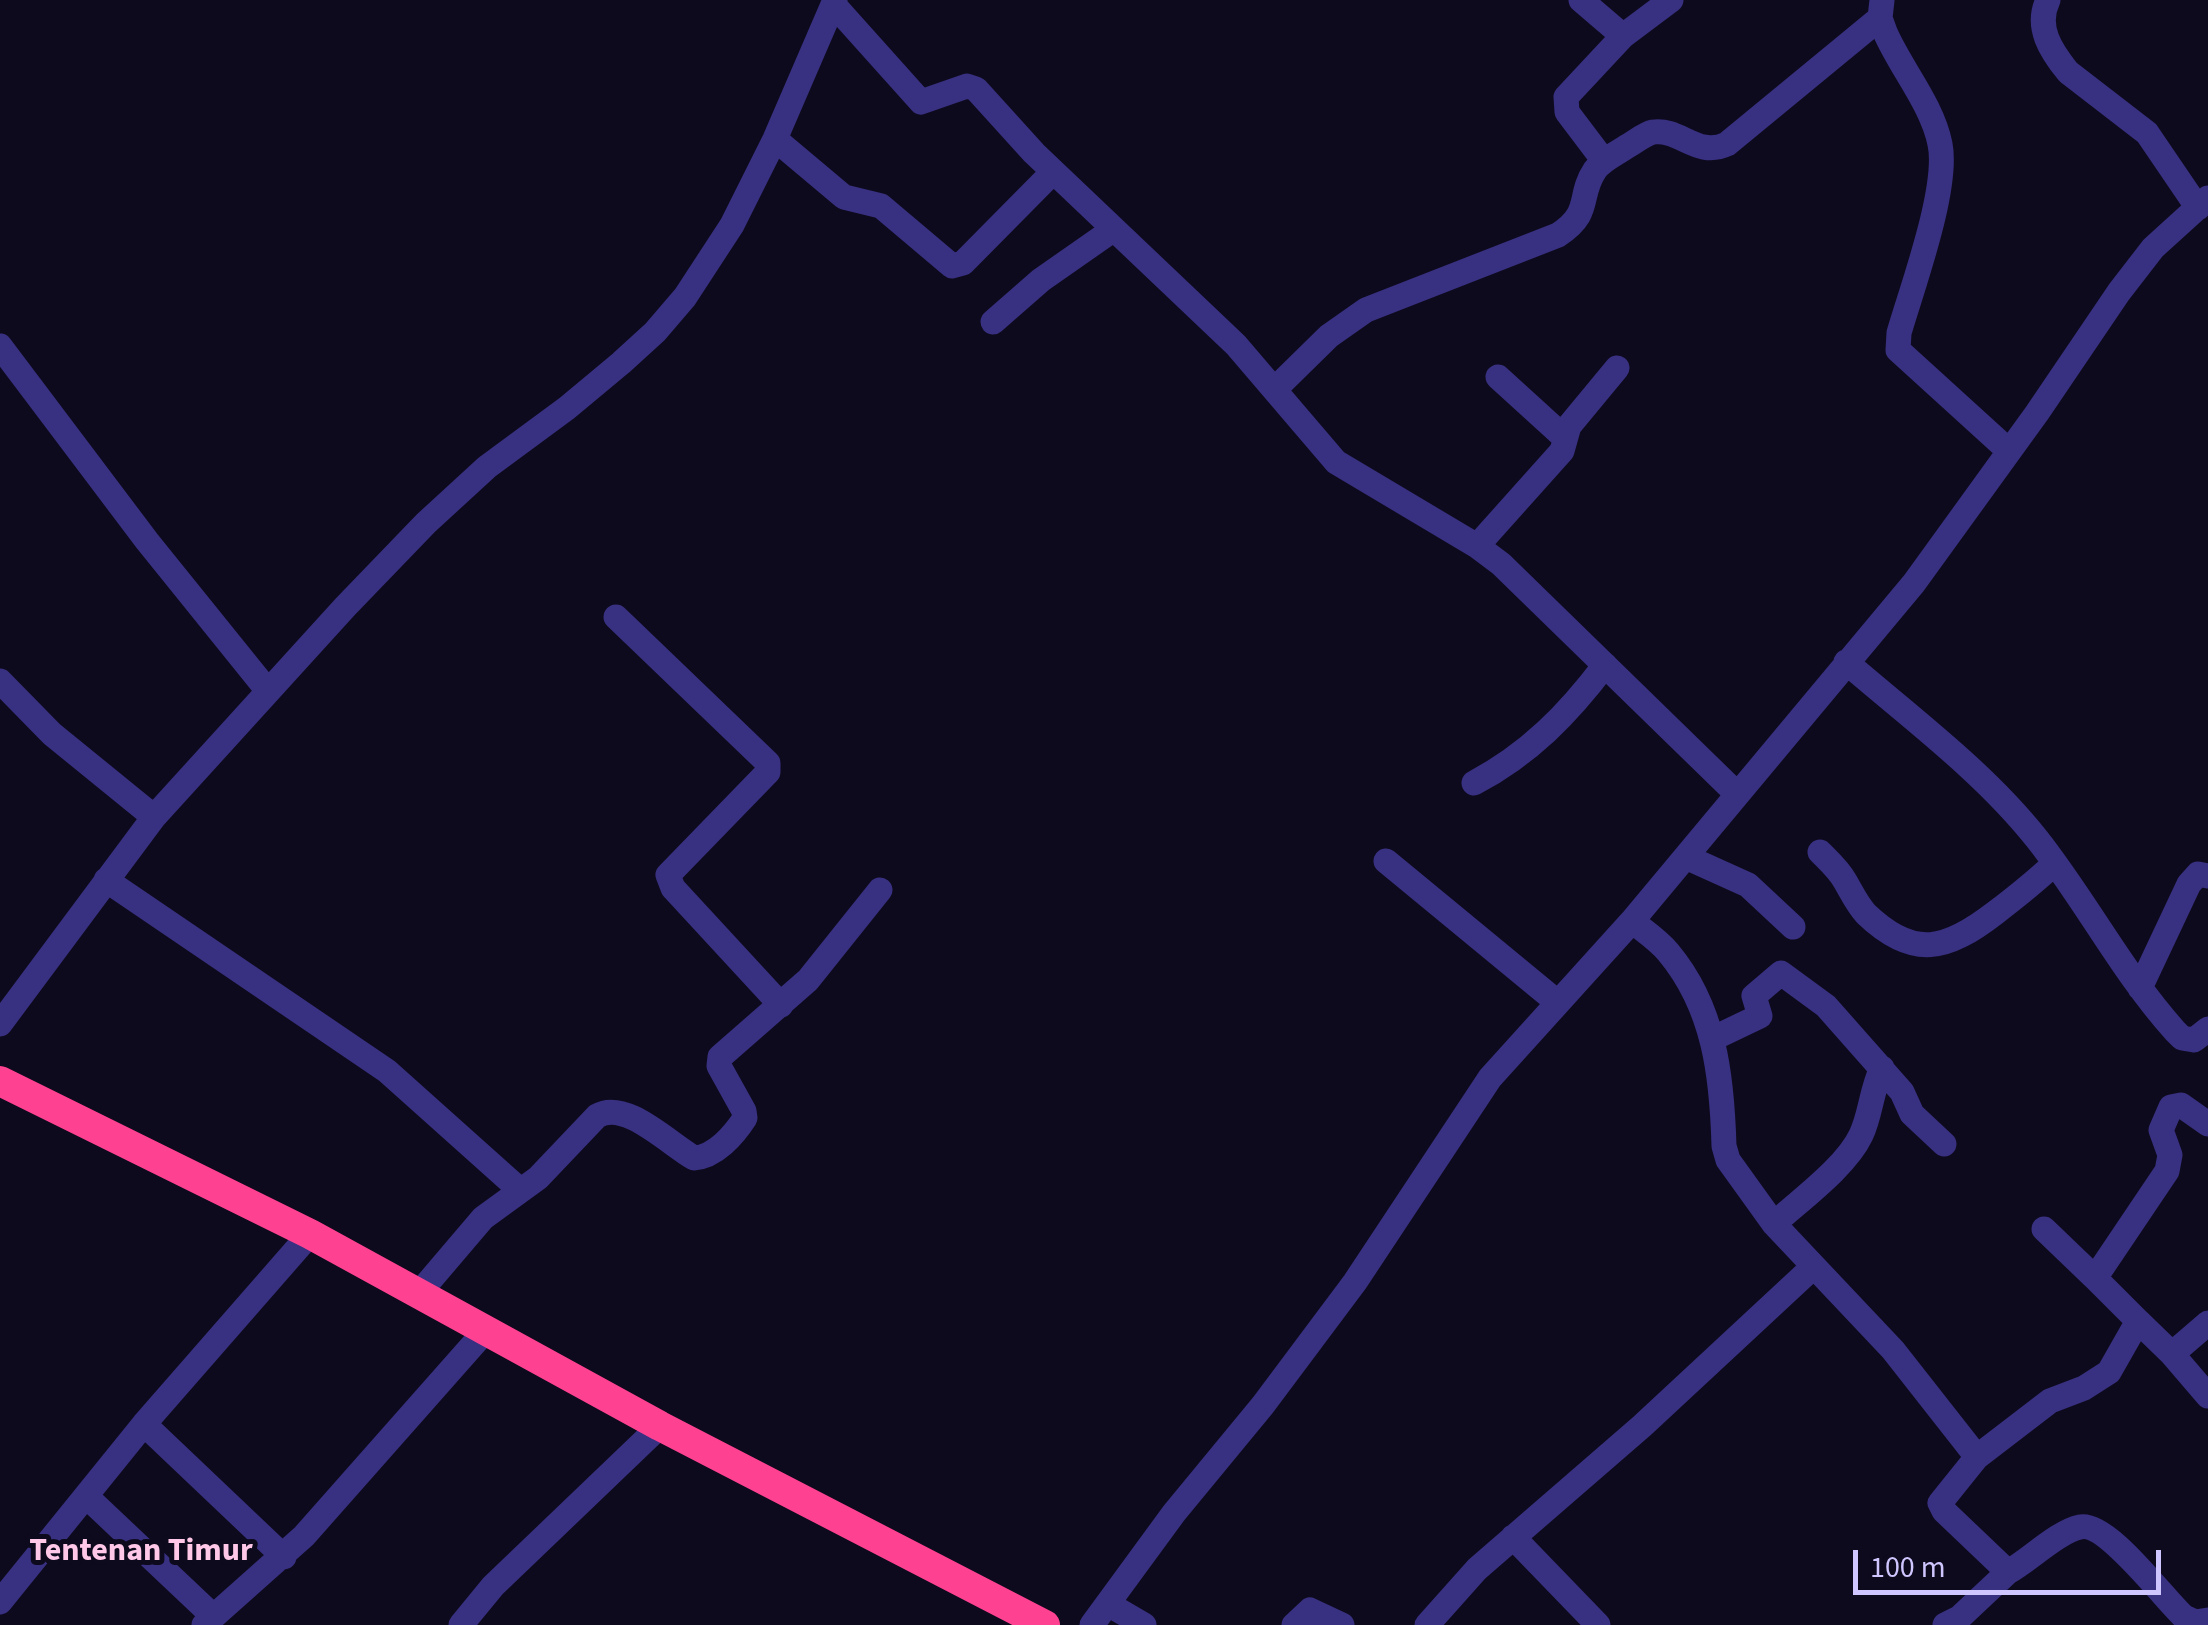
<!DOCTYPE html>
<html>
<head>
<meta charset="utf-8">
<style>
  body { margin:0 }
  #map { position:relative; width:2208px; height:1625px; overflow:hidden; background:#0e0a1d; font-family:"Source Sans 3",sans-serif }
  canvas { display:block }
  .scale { position:absolute; left:1853px; top:1550px; width:308px; height:45px; box-sizing:border-box; border:5px solid #d0c6ff; border-top:0; padding-left:12px; font-size:30px; line-height:35px; white-space:nowrap; color:#d0c6ff; -webkit-text-stroke:8px #0e0a1d; paint-order:stroke }
</style>
</head>
<body>
<div id="map">
<canvas width="2208" height="1625"></canvas>
<div class="scale">100 m</div>
</div>
<script>
const c = document.querySelector('canvas').getContext('2d');
c.lineJoin = 'round';
function strokePath(path, color, width, dash) { c.strokeStyle = color; c.lineWidth = width; c.lineCap = dash ? 'butt' : 'round'; c.setLineDash(dash || []); c.stroke(path); }
function drawText(font, color, halo, rows, align = 'center') {
  c.font = font + ' "Source Sans 3",sans-serif'; c.lineWidth = 10; c.setLineDash([]); c.textBaseline = 'middle'; c.strokeStyle = halo; c.fillStyle = color; for (const [text, x, y, turn = 0] of rows) {
    c.save(); c.translate(x, y); c.rotate((+turn || 0) * Math.PI / 180); c.textAlign = isNaN(turn) ? turn : align; if (halo) c.strokeText(text, 0, 0); c.fillText(text, 0, 0); c.restore();
  }
}
const minor = new Path2D(`
  M1581,0L1623,36
  M1882,0L1880,18L1885,32C1901,69 1932,104 1940,144C1949,188 1912,288 1899,333L1898,350L2009,451
  M2048,0C2035,27 2051,51 2068,72L2147,133L2198,208
  M834,5L921,102L967,86L976,89L1034,153L1236,345L1336,462L1477,546L1501,564L1737,794
  M775,139L844,197L881,206L952,266L963,263L1053,172
  M1604,161L1567,112L1566,97L1623,36L1671,0
  M993,322L1041,280L1114,229
  M0,346L147,541L268,691
  M1498,377L1565,438
  M1276,388L1329,336L1366,310L1558,235C1593,212 1577,197 1595,170C1602,160 1616,154 1626,147C1634,143 1644,134 1653,132C1680,128 1697,158 1727,144L1880,18
  M1477,546L1562,451L1569,426L1617,368
  M616,617L768,763V772L668,875L673,888L781,1005
  M1846,662C1911,718 1984,772 2037,839C2086,901 2122,972 2175,1031L2182,1038L2194,1040L2208,1029
  M0,681L52,734L154,817
  M1474,783C1529,754 1568,714 1605,665
  M1820,852C1829,861 1839,870 1845,881C1852,893 1857,904 1866,914C1914,960 1947,950 1995,913C2016,897 2036,881 2055,863
  M1686,857L1748,885L1793,927
  M1386,861L1557,1002
  M106,880L387,1071L520,1190
  M1632,921C1644,931 1658,940 1668,952C1715,1008 1722,1077 1724,1146L1728,1160L1774,1224L1893,1350L1977,1457
  M2140,988L2189,884L2198,874L2208,876
  M0,1024L154,817L345,607L426,523L487,467L567,408L621,363L655,332L685,297L732,225L775,139L835,0
  M1714,1038L1760,1016L1754,996L1781,973L1826,1006L1902,1092L1912,1114L1944,1144
  M1774,1224C1800,1200 1846,1167 1861,1135C1871,1114 1871,1091 1882,1068
  M2044,1229L2095,1278
  M420,1292L483,1218L538,1178L597,1116C625,1099 668,1143 694,1158C715,1157 734,1135 745,1118L744,1111L719,1066L720,1057L808,980L880,890
  M2138,1321L2095,1278L2167,1171L2170,1155L2161,1130L2171,1107L2181,1105L2208,1124
  M2208,1323L2172,1354L2138,1321L2109,1372L2084,1388L2050,1401L1977,1457L1940,1503L1944,1511L2008,1572C2028,1561 2059,1531 2080,1527C2107,1521 2163,1598 2184,1617L2195,1622L2208,1620
  M2172,1354L2208,1396
  M144,1424L284,1557
  M86,1496L213,1616
  M1513,1537L1598,1625
  M0,1602L144,1424L310,1234
  M1108,1604L1144,1625
  M204,1625L304,1536L487,1329
  M461,1625L493,1586L660,1426
  M1092,1625L1174,1513L1263,1405L1355,1282L1490,1078L1632,921L1914,583L2037,413L2119,292L2153,248L2208,198
  M1294,1625L1310,1610L1342,1625
  M1427,1625L1477,1569L1642,1426L1812,1268
  M1945,1625L1959,1618L2008,1572`);
const highway = new Path2D(`
  M0,1081L310,1234L660,1426L1045,1625`);
const quarterNames = [
  ["Tentenan Timur",141,1553]
];
strokePath(minor, '#383081', 25);
strokePath(highway, '#ff4192', 30);
drawText('bold 32px', '#ffc8e8', '#0e0a1d', quarterNames);
</script>
</body>
</html>
